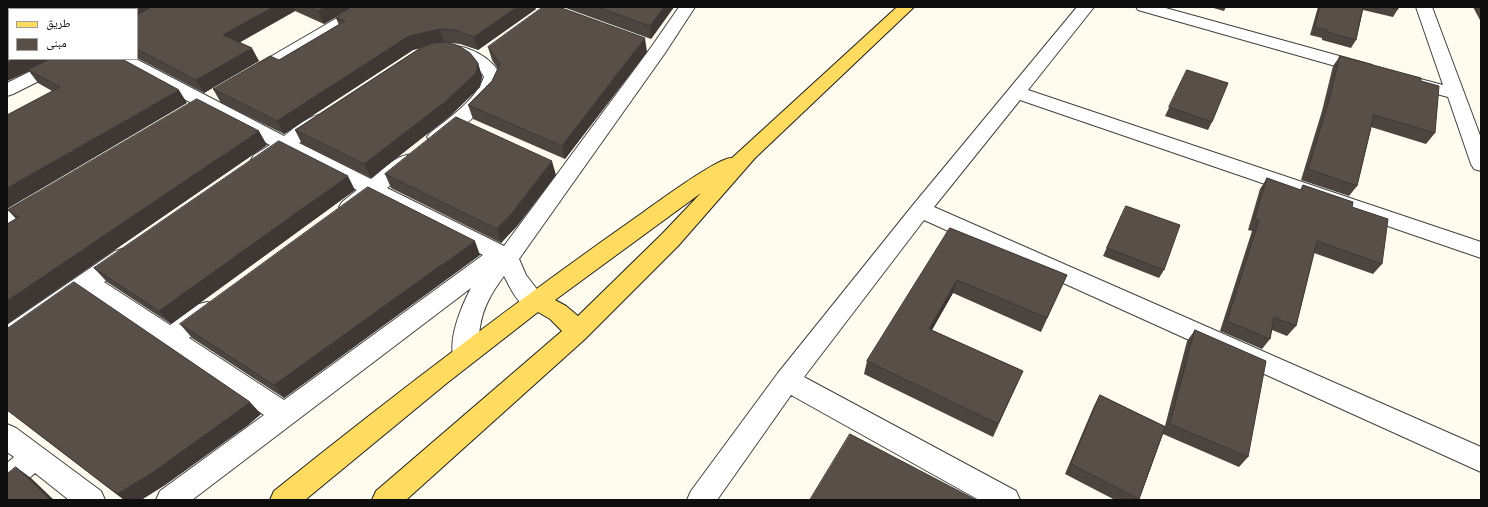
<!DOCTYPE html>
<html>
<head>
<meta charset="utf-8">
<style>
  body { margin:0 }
  #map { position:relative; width:1488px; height:507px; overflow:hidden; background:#fffcef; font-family:Lora,"Noto Naskh Arabic",serif }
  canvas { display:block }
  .frame { position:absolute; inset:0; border:8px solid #0e0e0e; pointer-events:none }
  .legend { position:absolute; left:8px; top:8px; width:130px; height:52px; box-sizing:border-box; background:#fff; border:1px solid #9f9f9f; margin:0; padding:5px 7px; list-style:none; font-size:12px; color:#0e0e0e }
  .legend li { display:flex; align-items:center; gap:8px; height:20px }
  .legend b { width:20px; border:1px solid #9f9f9f }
</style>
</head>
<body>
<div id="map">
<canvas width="1488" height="507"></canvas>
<div class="frame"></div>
<ul class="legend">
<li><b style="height:5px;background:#ffdb5f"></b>طريق</li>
<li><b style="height:11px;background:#584f49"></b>مبنى</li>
</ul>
</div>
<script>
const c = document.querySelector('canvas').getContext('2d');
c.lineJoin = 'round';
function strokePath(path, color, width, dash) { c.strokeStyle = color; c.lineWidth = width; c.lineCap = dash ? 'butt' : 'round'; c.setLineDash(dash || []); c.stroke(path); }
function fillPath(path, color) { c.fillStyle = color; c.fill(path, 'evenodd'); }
const minor = new Path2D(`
  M356,7H376L374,10L258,79L252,80L246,79L243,75L246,71Z
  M679,7H695L665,53L519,259L526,275L546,301L542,307C539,308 536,310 533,310C519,308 510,287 504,276C492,292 483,307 480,327C478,339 478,351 473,361L464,364L455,361C446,342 462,305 471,288L192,500H156L160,491L264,415L87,294L15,345L7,348V325L115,251L123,249L131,251L134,257L131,263L104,282L170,325L199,304L207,302L215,304L219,311L215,318L189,338L284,400L483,255L374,198C363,207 356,216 342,212L339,207L342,202L357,190L286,153C275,160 267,168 254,165L251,160L254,155L270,145L117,63L114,59H136L284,136C296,127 313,111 329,115L331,119L329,123L299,143L371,179C383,170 399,151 416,155L419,160L416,165L387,188L504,246L652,46Z
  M1077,7H1094L1028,90L1481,242V258L1020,100L934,207L1481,447V472L924,220L804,377L1016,491L1020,500H979L791,395L717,500H687L691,491L778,373L913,205Z
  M1136,7H1162L1372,65L1375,69L1372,73L1366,74L1360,73L1138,10Z
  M1416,7H1432L1481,138V171L1474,169L1471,164L1448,97L1403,85L1400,81L1403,77L1409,76L1443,85Z
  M446,44C470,47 490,55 502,77C493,105 466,124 444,141L437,143L430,141L427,137L430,133C450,117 475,101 484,77C475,59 457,57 440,53L437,49L440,45Z
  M55,59H78L75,63L13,94L7,96V83Z
  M40,194L47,196L50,201L47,206L15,226L7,229V211L33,196Z
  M7,424L16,428L101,491L105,500H69L35,473L17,489L7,493V463L14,457L7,452Z`);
const major = new Path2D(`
  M897,7H914L755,158L678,246L585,339L406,500H372L376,491L562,331L550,319L538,312L447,383L305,500H270L274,491C396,393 518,300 645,211C659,201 720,156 732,158ZM701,193L662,234L578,316L566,306L555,300Z`);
const wall = new Path2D(`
  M7,7H353L324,24L295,11L240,42L259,61L204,93L137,58V9H9V59L187,103L52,91L38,83L29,71L7,81Z
  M563,7H674L651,39Z
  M1210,7H1226L1224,11Z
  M1318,7H1398V9L1393,17L1363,10L1356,40L1351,48L1322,40V38L1310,35Z
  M1473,7H1481V22Z
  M536,9L478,50L460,44L450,43L478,63L482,77L480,87L450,116L371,178L302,144L295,130L420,48L413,50L284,134L221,103L213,89L279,60L339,25L336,18Z
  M488,47L647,52L565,159L473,119L468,105L492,81L498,69L492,60Z
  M1340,56L1421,81L1435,133L1426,144L1371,127L1357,186L1349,196L1301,180L1322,111L1333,66Z
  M1187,70L1212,122L1208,130L1165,116Z
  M267,145L7,324V224L16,219L8,210Z
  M385,174L556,175L517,226L501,243L391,188Z
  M1267,178L1300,190L1303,185L1352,207L1382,264L1373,274L1314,253L1296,326L1287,336L1272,330L1270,339L1262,349L1220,331L1252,231L1248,230L1260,189Z
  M355,190L171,324L107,282L94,268Z
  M1122,214L1164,270L1159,278L1103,256Z
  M950,228L1067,275L1041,332L953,293L932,330L1023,371L993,437L864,374L867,361Z
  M480,255L284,398L192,338L180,324Z
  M7,329L261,414L248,425L165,485L141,500H124L7,410Z
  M1195,330L1248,457L1239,467L1163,434L1139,500H1115L1065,474L1094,406L1100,395L1165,426L1187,341Z`);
const shadedWall = new Path2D(`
  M37,7H64L65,9H32Z
  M128,7H154L137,15V9H128Z
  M273,7H293L295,11L230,48L223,35Z
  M325,7H353L324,24L318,11Z
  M517,7H535L536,9L478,50L474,37Z
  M664,7H674L651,39L650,26Z
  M440,29L444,42L413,50L284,134L277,121L409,36Z
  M645,38L647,52L565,159L562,146Z
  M252,48L259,61L204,93L196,80Z
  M15,59H54L28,70L29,71L7,81V63Z
  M478,63L482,77L480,87L450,116L371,178L364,164Z
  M179,90L187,103L7,209V188Z
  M259,131L267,145L7,324V301Z
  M552,161L556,175L517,226L501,243L497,229Z
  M348,176L355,190L171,324L159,311Z
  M475,241L480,255L284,398L274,385Z
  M957,280L953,293L925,342L929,329Z
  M250,402L261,414L248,425L165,485L141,500H125L117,494Z
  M16,467L31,478L54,500H50Z`);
const building = new Path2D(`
  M7,7H37L32,9H9V20L7,21Z
  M76,7H128V9H80Z
  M152,7H273L223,35L252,48L196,80L137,49V15Z
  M310,7H325L318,11Z
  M355,7H517L474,37L456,30L440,29L409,36L277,121L213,89L270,56L279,60L345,21L336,18Z
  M543,7H559L645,38L562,146L468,105L492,81L500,64L488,47Z
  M598,7H664L650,26Z
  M1320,7H1363L1356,40L1327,32V30L1315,27Z
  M1389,7H1398V9Z
  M7,21L9,23V59H15L7,63Z
  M447,42L461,47L470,53L478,63L476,73L445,102L364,164L295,130L422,47L434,43Z
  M1340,56L1421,78V81L1439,86L1435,133L1374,115L1357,186L1308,169L1329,100Z
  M50,59H122L179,90L7,188V115L60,87L28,70Z
  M1187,70L1228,83L1212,122L1169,107Z
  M197,99L259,131L7,301V224L19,217L8,210Z
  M456,117L552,161L513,212L497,229L385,174Z
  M279,141L348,176L159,311L94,268Z
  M1267,178L1301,190L1303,185L1353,202L1352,207L1388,219L1382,264L1317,241L1296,326L1274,317L1270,339L1227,321L1259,220L1255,219Z
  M368,187L475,241L274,385L180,324Z
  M1126,206L1180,225L1164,270L1107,248Z
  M950,228L1067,275L1047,318L957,280L929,329L1023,371L998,424L867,361Z
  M74,282L250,402L237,412L152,473L117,494L7,410V329Z
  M1195,330L1266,361L1248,457L1170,424Z
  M1100,395L1165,427L1139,499L1071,464Z
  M850,434L976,500H810Z
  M16,467L50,500H7V474Z`);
strokePath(minor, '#414141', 2);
strokePath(major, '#1f1f1f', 2);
fillPath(minor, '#fff');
fillPath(major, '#ffdb5f');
fillPath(wall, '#4c443f');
fillPath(shadedWall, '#3e3733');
fillPath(building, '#584f49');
strokePath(building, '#3e3733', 1);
</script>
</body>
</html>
